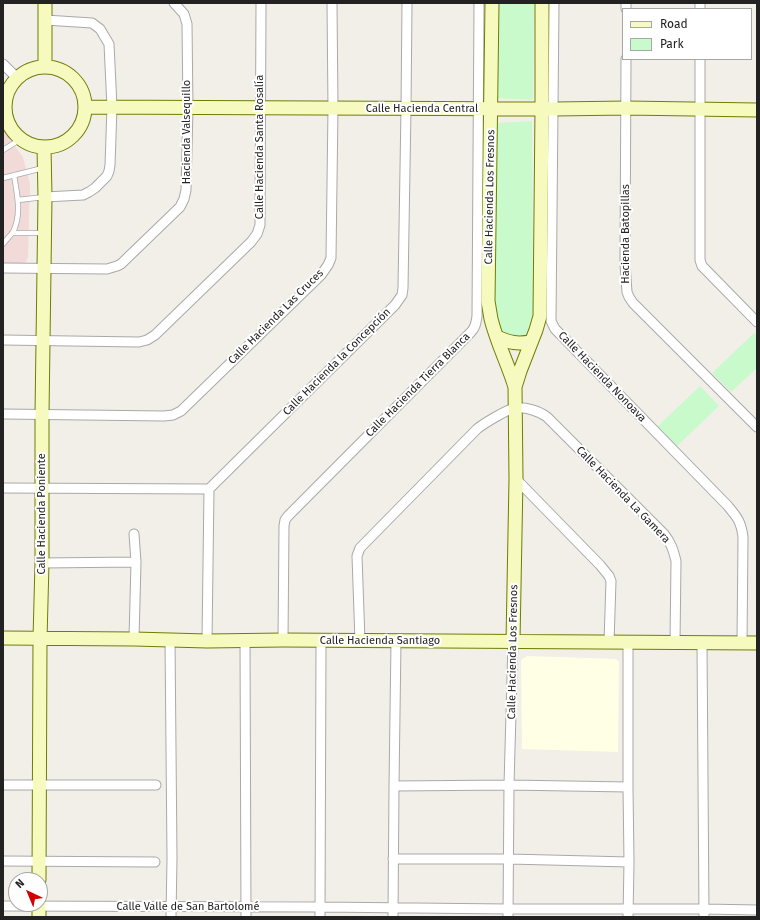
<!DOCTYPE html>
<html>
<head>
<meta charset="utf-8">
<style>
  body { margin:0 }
  #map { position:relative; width:760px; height:920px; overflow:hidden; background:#f2efe9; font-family:"Fira Sans",sans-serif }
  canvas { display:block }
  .frame { position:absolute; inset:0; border:4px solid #222; pointer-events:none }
  .legend { position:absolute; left:622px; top:8px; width:130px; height:52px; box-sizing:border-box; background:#fff; border:1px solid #a7a7a7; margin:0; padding:5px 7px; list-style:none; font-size:12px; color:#222 }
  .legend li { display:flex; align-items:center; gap:8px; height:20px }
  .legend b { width:20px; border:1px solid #a7a7a7 }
  .north { position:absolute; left:8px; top:872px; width:40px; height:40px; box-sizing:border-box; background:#fff; border:1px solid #a7a7a7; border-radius:50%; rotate:316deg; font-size:11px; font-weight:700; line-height:16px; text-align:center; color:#222 }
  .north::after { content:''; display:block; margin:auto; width:14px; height:18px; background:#d40000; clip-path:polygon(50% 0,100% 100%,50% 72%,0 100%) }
</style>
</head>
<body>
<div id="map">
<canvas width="760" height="920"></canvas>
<div class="frame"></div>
<ul class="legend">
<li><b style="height:5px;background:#f7fabf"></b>Road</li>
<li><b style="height:11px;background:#c8facc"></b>Park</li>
</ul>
<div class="north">N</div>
</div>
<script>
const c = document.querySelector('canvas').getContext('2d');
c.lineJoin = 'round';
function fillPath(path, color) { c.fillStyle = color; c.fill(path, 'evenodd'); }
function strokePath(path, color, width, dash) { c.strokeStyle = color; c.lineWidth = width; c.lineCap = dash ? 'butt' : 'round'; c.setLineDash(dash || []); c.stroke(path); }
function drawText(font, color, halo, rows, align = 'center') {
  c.font = font + ' "Fira Sans",sans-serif'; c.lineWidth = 4; c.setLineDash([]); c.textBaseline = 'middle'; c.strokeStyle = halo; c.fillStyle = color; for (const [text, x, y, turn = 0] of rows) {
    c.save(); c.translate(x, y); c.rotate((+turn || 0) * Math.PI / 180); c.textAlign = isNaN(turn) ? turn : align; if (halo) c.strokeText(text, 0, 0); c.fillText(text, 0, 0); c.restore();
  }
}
const commercial = new Path2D(`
  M3,130L23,157L30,184L28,257L26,262L19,264L3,263Z`);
const education = new Path2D(`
  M527,656L616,659L619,662L618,752L522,749L521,660Z`);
const park = new Path2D(`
  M496,3H534L533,100L496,98Z
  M532,121L533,307L532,322L525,339L499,333L494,321L496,123Z
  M754,333L757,336V368L731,392L712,373Z
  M700,386L719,406L677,446L658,426Z`);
const lane = new Path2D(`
  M3,122L7,120
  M3,150L21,139
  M3,178L43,168
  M18,200L44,197
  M12,233H42
  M3,244C6,240 10,236 13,232C22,214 17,194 14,175`);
const street = new Path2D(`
  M554,3L551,321L555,329L561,335L727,505C737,517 741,521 743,537L742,643
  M626,3V9
  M700,3V9
  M626,59L625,264L627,292L629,297L633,303L757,427
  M700,59V260L702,266L705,269L757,322
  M3,64L17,78
  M45,197L83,195L89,192L95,188L107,176L109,171L110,165L112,107L109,44L100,29L92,23L45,20
  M3,268L107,269L117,266L121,264L180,207L184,199L186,190L188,108L187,24L184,14L174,3
  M3,340L139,342L147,340L155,335L251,242L257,234L260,225L261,3
  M3,414L164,416L173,415L181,411L321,275L328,265L331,258L333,108L332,3
  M516,479L600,565L609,576L611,581L609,642
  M3,488L209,489L395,305L402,295L403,288L406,109L407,3
  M134,534L136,562L134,639
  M42,563L136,562
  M170,639L172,858L171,917
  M245,640L246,917
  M283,640L284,526L285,520L288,516L471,332C476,327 476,322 477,316L479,3
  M207,641L209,489
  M360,641L357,556L360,548L477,429C483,424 509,408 516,408C526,407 539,411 547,417L664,534C671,543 673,549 676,561L675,643
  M702,643L704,917
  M3,785H156
  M394,786L509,785L628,787
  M393,859H509L629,862
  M3,861L155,862
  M3,906L320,907L508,909H704L757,910
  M320,917L321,641
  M393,917L394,786L396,641
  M508,917L509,785L513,641
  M628,917L629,862L628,787V642`);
const secondary = new Path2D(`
  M492,3L488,301C489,307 490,313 491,319C497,343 508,364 515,387
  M45,66V3
  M5 107a40 40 0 1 1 80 0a40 40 0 1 1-80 0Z
  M86,107L554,109L627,108L757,110
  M497,337C510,343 517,344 531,342
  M3,638L134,639L207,641L283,640L757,643
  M513,641L516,479L515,387L520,371L536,330L540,316L542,109V3
  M39,880L40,639L42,563V414L45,197L44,147
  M39,917V904`);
const streetNames = [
  ["Calle Hacienda Central",422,109],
  ["Hacienda Valsequillo",187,132,-90],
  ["Calle Hacienda Santa Rosalía",260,147,-90],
  ["Calle Hacienda Los Fresnos",490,197,-89],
  ["Hacienda Batopillas",626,234,-90],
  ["Calle Hacienda Las Cruces",276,317,-45],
  ["Calle Hacienda la Concepción",337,362,-45],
  ["Calle Hacienda Nonoava",602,377,46],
  ["Calle Hacienda Tierra Blanca",418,385,-45],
  ["Calle Hacienda La Gamera",623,495,46],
  ["Calle Hacienda Poniente",42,514,-90],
  ["Calle Hacienda Santiago",380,641],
  ["Calle Hacienda Los Fresnos",513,652,-89],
  ["Calle Valle de San Bartolomé",188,907]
];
fillPath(commercial, '#f2dad9');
fillPath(education, '#ffffe5');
fillPath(park, '#c8facc');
strokePath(lane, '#a9a9a9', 6);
strokePath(street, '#a9a9a9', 11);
strokePath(secondary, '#707d05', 15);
strokePath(lane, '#fff', 4.5);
strokePath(street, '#fff', 9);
strokePath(secondary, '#f7fabf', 13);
drawText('11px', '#222', '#fff', streetNames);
</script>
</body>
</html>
